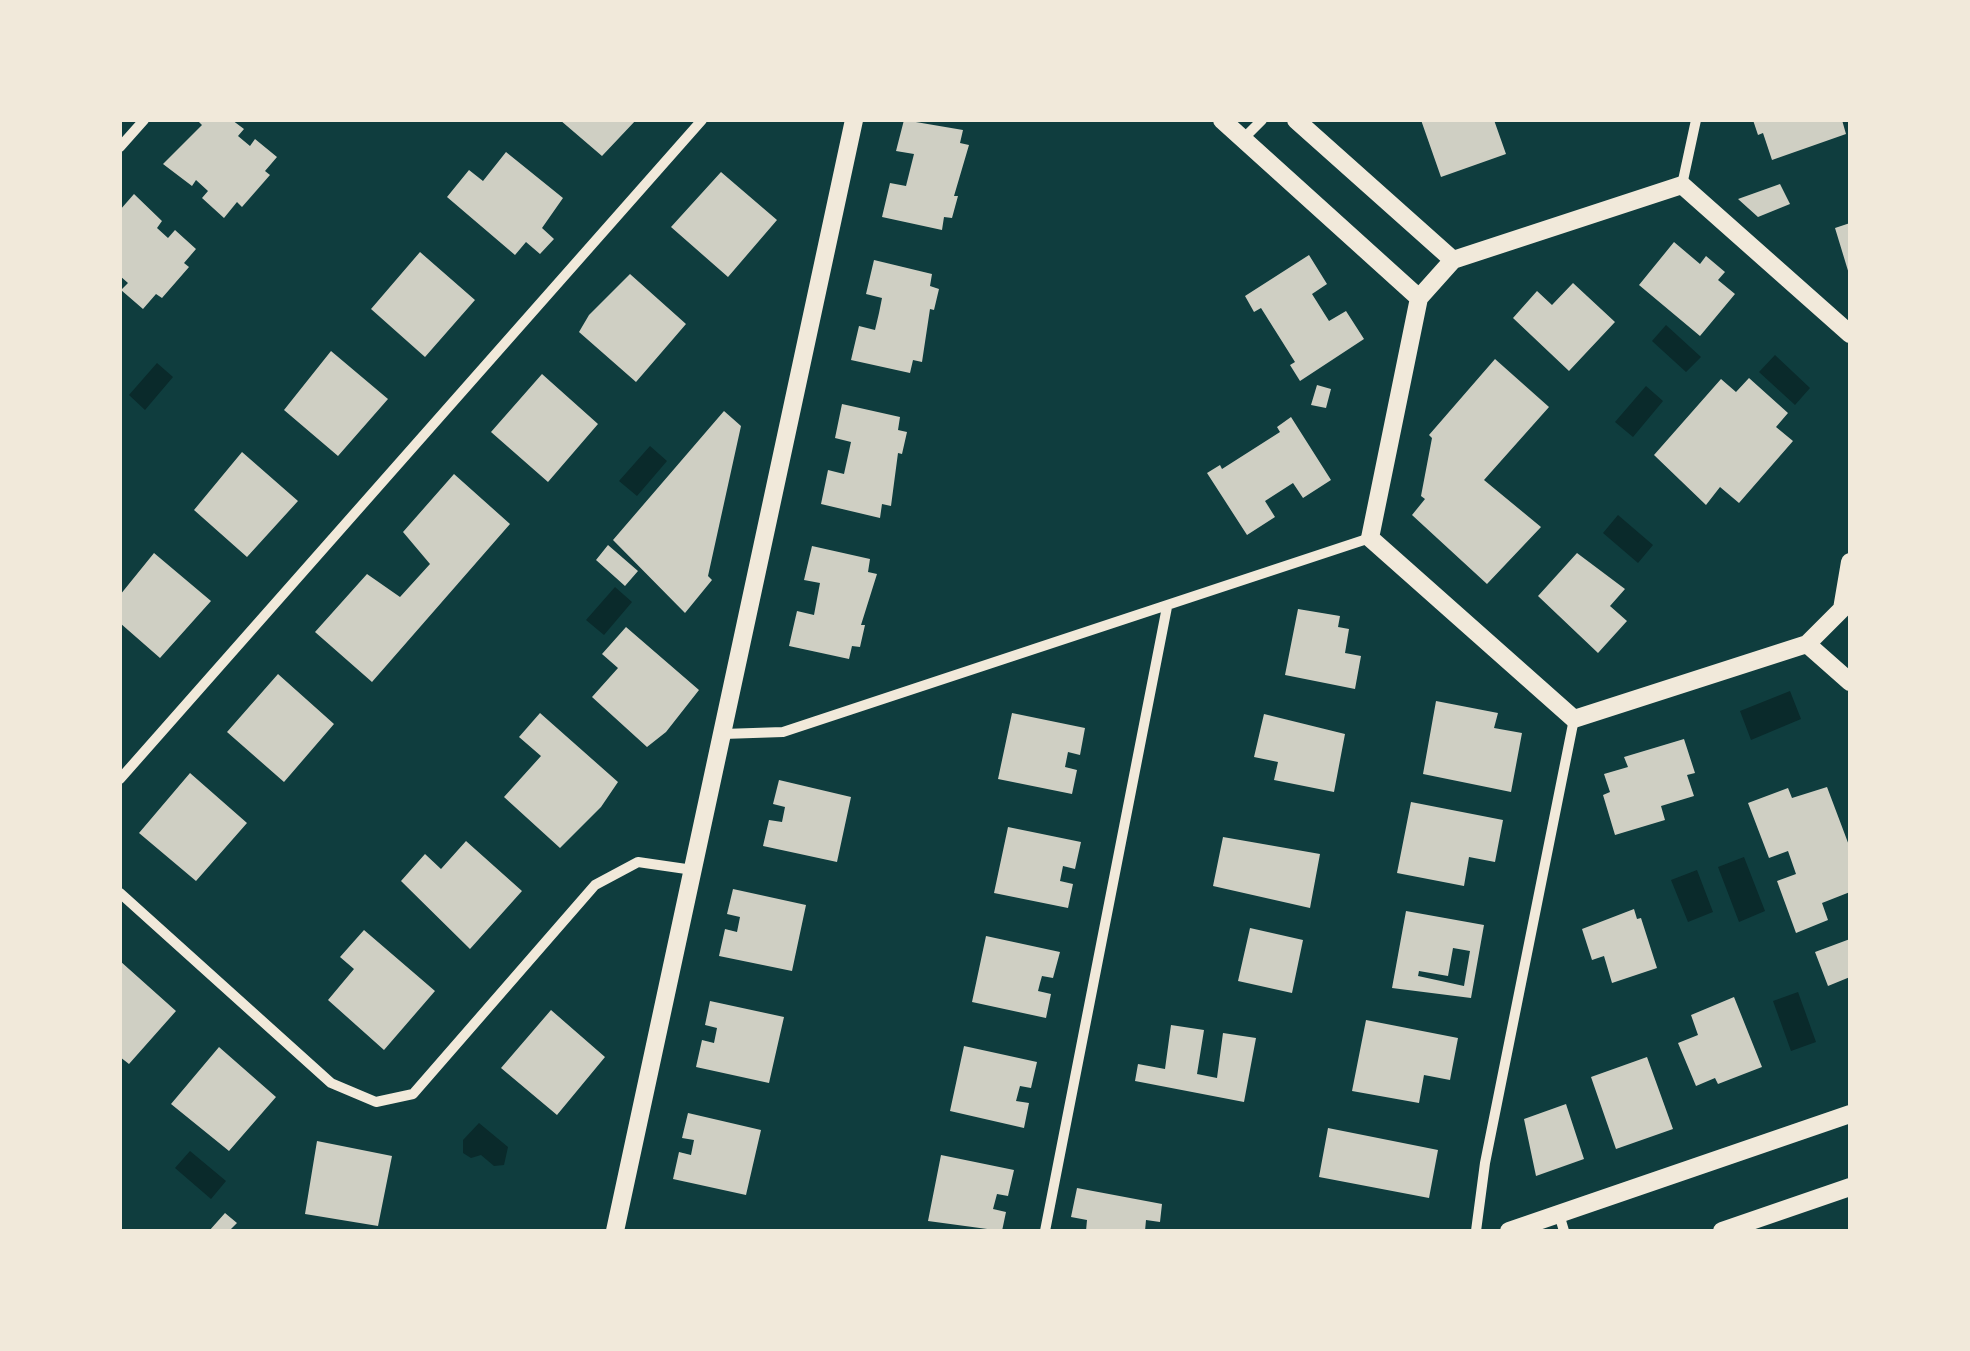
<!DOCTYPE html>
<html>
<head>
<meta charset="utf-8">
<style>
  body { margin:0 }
  #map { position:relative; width:1970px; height:1351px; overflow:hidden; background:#0f3d3e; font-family:"Exo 2",sans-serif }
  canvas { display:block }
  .frame { position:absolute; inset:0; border:122px solid #f1e9da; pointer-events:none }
</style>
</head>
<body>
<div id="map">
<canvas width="1970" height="1351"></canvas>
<div class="frame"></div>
</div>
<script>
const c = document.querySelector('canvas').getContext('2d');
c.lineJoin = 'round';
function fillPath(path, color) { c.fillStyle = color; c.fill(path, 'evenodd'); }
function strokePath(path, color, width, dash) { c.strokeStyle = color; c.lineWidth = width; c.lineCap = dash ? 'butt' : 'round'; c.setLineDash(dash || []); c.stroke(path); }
const water = new Path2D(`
  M1666,325L1701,357L1686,372L1652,341Z
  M1775,355L1810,388L1795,405L1759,372Z
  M157,363L173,377L145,410L129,395Z
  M1646,386L1663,401L1633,437L1615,422Z
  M650,446L667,461L637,496L619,481Z
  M1618,515L1653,545L1638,563L1603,533Z
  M615,587L632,602L604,635L586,620Z
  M1790,691L1801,719L1751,740L1740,711Z
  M1744,857L1765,911L1739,922L1718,867Z
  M1697,870L1713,912L1688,922L1671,880Z
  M1798,992L1816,1042L1791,1051L1773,1001Z
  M479,1123L508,1147L504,1165L494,1166L481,1155L471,1158L463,1153V1140Z
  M190,1151L226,1181L211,1199L175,1168Z`);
const building = new Path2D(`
  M197,120H232L244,129L238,136L250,146L255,139L277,157L265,171L270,175L242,207L237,202L224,218L202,198L208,191L196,180L192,186L163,164L202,125Z
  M560,120H636L602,156Z
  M904,120L963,130L960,143L969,145L954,196H958L952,218L944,217L942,230L882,217L890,183L906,186L914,154L896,151Z
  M1421,120H1494L1506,154L1441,177Z
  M1753,120H1842L1846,134L1772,160L1763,133L1758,135Z
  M506,152L563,198L542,228L554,239L540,254L526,242L515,255L447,197L469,170L483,181Z
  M721,172L777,220L728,277L671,227Z
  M1780,184L1790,204L1758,217L1738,199Z
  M134,194L162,221L157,228L168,238L175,230L196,249L184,263L189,267L162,298L156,294L143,309L121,290L128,283L120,276V210Z
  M1850,223V274H1849L1835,228Z
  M1674,242L1700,264L1706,256L1725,272L1718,280L1735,294L1700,336L1639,285Z
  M420,252L475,300L425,357L371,309Z
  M1309,255L1327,284L1312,294L1329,321L1346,311L1364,339L1300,381L1290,365L1295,362L1261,308L1254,312L1245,296Z
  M874,260L932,274L930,286L939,289L934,310L930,309L922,362L913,360L910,373L851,360L859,326L875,330L879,313L882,298L866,294Z
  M630,274L686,324L636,382L579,332L589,315Z
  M1573,283L1615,322L1569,371L1513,318L1537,291L1552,305Z
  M331,351L388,399L338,456L284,410Z
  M1495,359L1549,407L1484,480L1541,527L1487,584L1412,515L1425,499L1421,496L1432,438L1429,435Z
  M542,374L598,424L548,482L491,432Z
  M1749,378L1788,413L1776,427L1793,441L1739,503L1720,487L1706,505L1654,455L1721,379L1736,392Z
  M1317,385L1331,389L1326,408L1311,405Z
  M842,404L900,417L898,430L907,432L902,454L898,453L891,506L882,504L880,518L821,504L828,470L844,474L851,442L835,438Z
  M724,411L741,426L708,576L712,580L685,613L613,540Z
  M1291,417L1331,480L1303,498L1293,483L1265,501L1275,517L1247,535L1207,473L1220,465L1222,469L1280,432L1277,427Z
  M242,452L298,501L247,557L194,510Z
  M454,474L510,524L372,682L315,632L367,574L400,597L430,564L403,532Z
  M608,545L638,571L625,586L596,560Z
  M812,546L870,559L868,572L877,574L861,625H865L860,647L852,646L849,659L789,646L797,611L814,615L820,583L804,580Z
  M154,553L211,601L160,658L120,623V595Z
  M1577,553L1625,589L1610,606L1627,621L1598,653L1538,596Z
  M1298,609L1340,616L1338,627L1349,629L1345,653L1361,656L1355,689L1285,675Z
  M626,627L699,690L666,732L647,747L592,697L618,668L602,654Z
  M278,674L334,724L284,782L227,732Z
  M1436,701L1498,713L1494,728L1522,733L1511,792L1423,774Z
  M540,713L618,782L601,807L560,848L504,797L541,756L519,737Z
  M1012,713L1085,728L1080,755L1068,752L1065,767L1077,770L1072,794L998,779Z
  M1264,714L1345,734L1334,792L1274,780L1278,762L1254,757Z
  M1684,739L1695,773L1687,775L1694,796L1661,806L1665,820L1615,835L1603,795L1610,792L1604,774L1628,767L1624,757Z
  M190,773L247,823L196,881L139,833Z
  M779,780L851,797L837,862L763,846L769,820L782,822L785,807L773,804Z
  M1827,787L1850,848V892L1822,903L1828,920L1796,933L1777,881L1796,874L1788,851L1769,858L1748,803L1788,788L1792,798Z
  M1411,802L1503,820L1495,862L1469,857L1464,886L1397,873Z
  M1008,827L1081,842L1075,869L1063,866L1060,881L1073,884L1068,908L994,893Z
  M1223,837L1320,854L1310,908L1213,886Z
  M466,841L522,891L470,949L401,881L425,854L441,869Z
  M733,889L806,905L792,971L719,956L725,929L737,932L740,917L727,914Z
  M1634,909L1637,919L1641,918L1657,968L1612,983L1604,956L1592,960L1582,929Z
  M1406,911L1484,925L1471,998L1392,988ZM1453,948L1470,951L1464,986L1418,976L1419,971L1448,976Z
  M1250,928L1303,940L1292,993L1238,981Z
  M364,930L435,991L384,1050L328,1000L354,969L340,957Z
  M986,936L1060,952L1053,978L1042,976L1040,983L1038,991L1051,994L1046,1018L972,1002Z
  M1850,939V977L1828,986L1815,952Z
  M120,961L176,1011L129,1064L120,1057Z
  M1734,997L1762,1067L1718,1084L1715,1078L1696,1086L1678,1043L1698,1035L1691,1015Z
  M710,1001L784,1017L769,1083L696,1067L702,1040L714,1043L717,1028L705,1025Z
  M551,1010L605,1057L557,1115L501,1068Z
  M1366,1020L1458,1038L1450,1080L1424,1075L1419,1103L1352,1091Z
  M1171,1025L1204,1030L1197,1074L1217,1078L1223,1033L1256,1038L1244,1102L1135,1081L1138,1064L1165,1069Z
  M964,1046L1037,1062L1031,1088L1020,1086L1016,1101L1029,1103L1024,1128L950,1111Z
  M219,1047L276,1097L229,1151L171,1104Z
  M1647,1057L1673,1129L1616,1149L1591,1077Z
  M1566,1104L1584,1159L1536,1176L1524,1119Z
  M688,1113L761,1130L746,1195L673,1179L679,1152L691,1155L694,1140L682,1138Z
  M1328,1128L1438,1150L1429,1198L1319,1177Z
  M317,1141L392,1156L378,1226L305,1214Z
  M941,1155L1014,1170L1008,1196L997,1194L993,1209L1006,1212L1002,1231L928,1221Z
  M1077,1188L1162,1204L1160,1222L1146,1220L1145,1231H1086L1087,1220L1071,1217Z
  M225,1213L237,1223L229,1231H209Z`);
const minor = new Path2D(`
  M1243,139L1262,120
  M120,147L144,120
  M1682,185L1696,120
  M723,734L783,732L1370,538
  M120,779L702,120
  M120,893L331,1083L376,1102L413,1094L595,885L638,862L693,870
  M1559,1214L1564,1231
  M1045,1231L1167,607
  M1476,1231L1485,1163L1574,719`);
const tertiary = new Path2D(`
  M1222,120L1419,298
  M1296,120L1453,260
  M1850,334L1682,185L1453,260L1419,298L1370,538L1574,719L1807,644L1842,609L1850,562
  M1807,644L1850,682
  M615,1231L854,120
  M1509,1231L1850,1114
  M1722,1231L1850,1187`);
fillPath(water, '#0a2a2b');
fillPath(building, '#cfcfc3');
strokePath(minor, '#f1e9da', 10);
strokePath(tertiary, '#f1e9da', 18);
</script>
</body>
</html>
